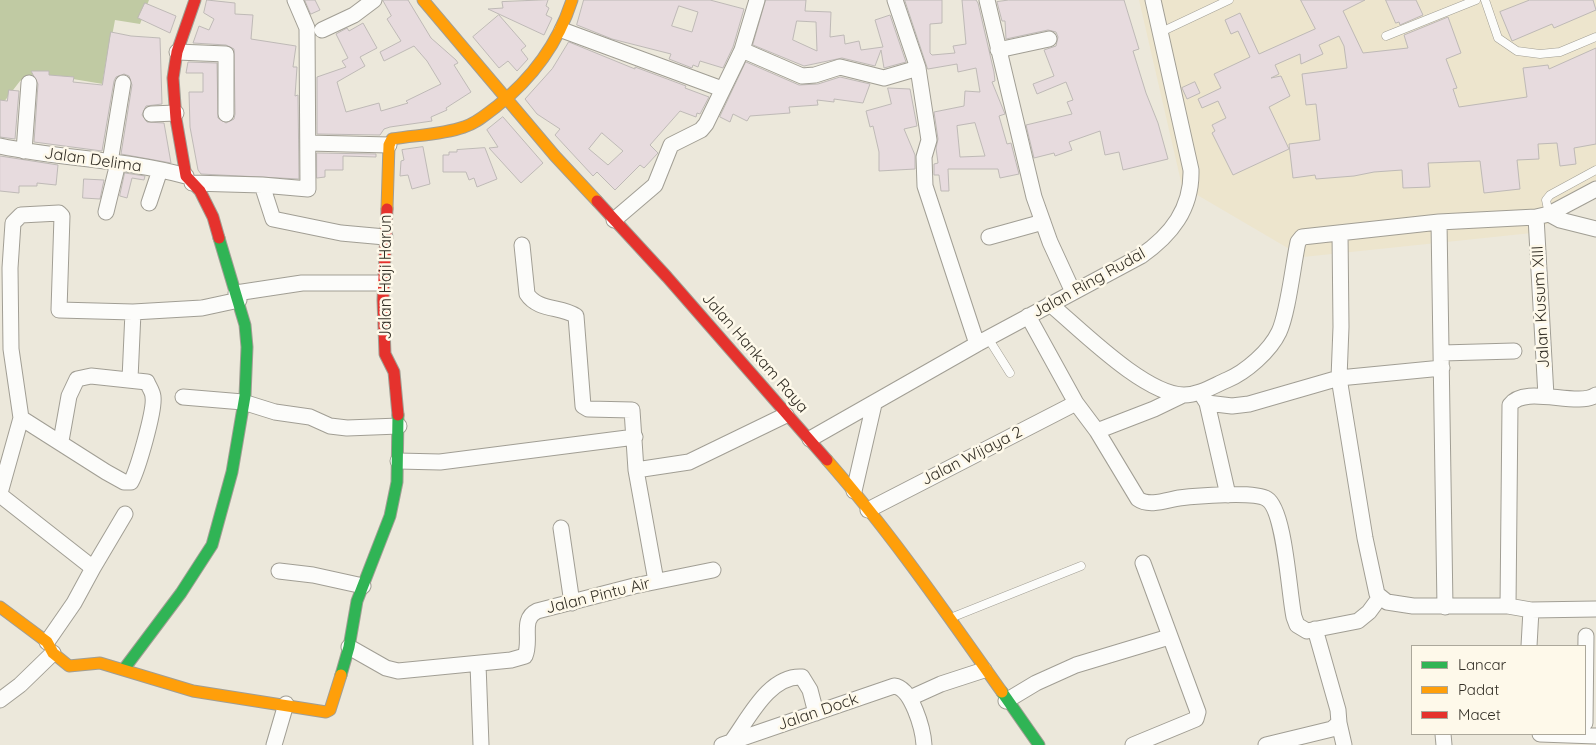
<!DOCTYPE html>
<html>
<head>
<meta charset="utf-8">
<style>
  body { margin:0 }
  #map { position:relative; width:1596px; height:745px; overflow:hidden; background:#ece8db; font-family:Quicksand,sans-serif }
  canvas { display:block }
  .legend { position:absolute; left:1411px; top:645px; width:175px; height:90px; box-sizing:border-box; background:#fef9ea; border:1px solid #aca89b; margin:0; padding:6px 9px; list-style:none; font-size:15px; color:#322e25 }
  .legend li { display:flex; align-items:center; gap:10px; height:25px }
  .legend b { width:25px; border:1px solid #aca89b }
</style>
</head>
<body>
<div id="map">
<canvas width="1596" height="745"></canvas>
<ul class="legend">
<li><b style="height:6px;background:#30b455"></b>Lancar</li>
<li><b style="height:6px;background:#ff9f0a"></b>Padat</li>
<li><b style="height:6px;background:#e5322d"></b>Macet</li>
</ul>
</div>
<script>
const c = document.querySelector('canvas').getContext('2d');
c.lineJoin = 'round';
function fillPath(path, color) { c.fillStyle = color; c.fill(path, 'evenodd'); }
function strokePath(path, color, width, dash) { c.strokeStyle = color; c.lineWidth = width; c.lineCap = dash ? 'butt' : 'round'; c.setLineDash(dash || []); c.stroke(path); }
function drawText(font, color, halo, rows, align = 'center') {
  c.font = font + ' Quicksand,sans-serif'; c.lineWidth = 5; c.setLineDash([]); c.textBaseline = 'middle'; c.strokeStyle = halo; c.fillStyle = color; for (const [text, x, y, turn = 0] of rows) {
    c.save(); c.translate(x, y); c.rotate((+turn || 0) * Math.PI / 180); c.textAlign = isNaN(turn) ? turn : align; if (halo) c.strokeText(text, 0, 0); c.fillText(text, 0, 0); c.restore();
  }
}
const built = new Path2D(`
  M1139,0H1596V195L1532,233L1303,257L1182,186Z`);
const forest = new Path2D(`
  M0,0H149L140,24L115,20L103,84L37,73L20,81L0,107Z`);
const building = new Path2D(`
  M207,0L235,3V14L253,15L251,39L296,46L293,67H297L295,96L298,95L299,179L201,174L198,170L190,127L189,92H203V73H186L188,62L217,63L218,118L226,123L234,119L235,114L234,49L226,45L193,43L199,26L209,30L214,19L204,13Z
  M305,0H315L320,10L311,14Z
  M383,0H408L431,38L456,60L458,63L454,65L471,92L446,108L447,110L431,117L432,121L390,127L384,129L380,135L317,134V77L346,67L342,61L348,58L336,34L347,28L349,31L363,23L377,48L360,57L365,66L337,82L346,112L379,103L381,111L408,103L406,101L441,84L427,61L414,46L384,61L380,52L401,41L387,19L391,16Z
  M548,0L546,6L549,8L546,15L552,18L544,35L488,9L503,8L502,2Z
  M584,0H710L744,9L733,47L723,68L700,61L698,67L693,65L692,68L669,59L671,54L612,39L577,25ZM679,6L698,12L692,32L672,26Z
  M766,0H806L805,11L831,12L830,37L844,35L845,44L859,41L861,50L883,47L875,20L890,15L906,62L884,68L881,50L875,66L842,58L804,66L753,45ZM797,21L816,22L817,51L793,40Z
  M905,0H942V23L930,24V53L932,55L955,53L953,46L966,44L962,0H976L978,3L994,72L995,81L992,82L1005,114L999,116L1007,144L1011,143L1019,174L1000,178L998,169H948L949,191H941L939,175H934V164L938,163L936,148L938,139L934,112L964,106L965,91L980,92L976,68L958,72L957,64L928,69ZM975,123L985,156L960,157L957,126Z
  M1009,0H1124L1139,49L1133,51L1146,93L1158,123L1168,159L1123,170L1119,152L1105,155L1100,131L1069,142L1072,150L1055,156L1054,153L1034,158L1026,125L1072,114L1067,102L1073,100L1066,82L1037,94L1033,84L1054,76L1044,50L1056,46L1058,37L1056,32L1048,30L1006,39L1005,21H1002L997,2Z
  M1301,0H1365L1343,11L1363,53L1408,48L1404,35L1448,17L1461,53L1446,59L1457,88L1453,89L1459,107L1527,97L1523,68L1548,65L1549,69L1596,48V144L1574,148L1576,164L1560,166L1557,143L1538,144L1539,159L1517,160L1520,189L1484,193L1480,161L1428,163L1430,187L1403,188L1402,170L1374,172L1354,176L1316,179L1315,175L1293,178L1289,144L1320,140L1316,104L1306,105L1302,74L1347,68L1344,46L1339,36L1319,45L1323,54L1301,64L1300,54L1275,65L1279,74L1271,78L1281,76L1290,96L1269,107L1289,149L1233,175L1212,133L1215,131L1212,125L1226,118L1218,101L1202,108L1198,99L1221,88L1214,74L1250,57L1238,31L1231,34L1225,20L1240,13L1259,54L1315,29Z
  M1386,0H1416L1423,15L1400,25L1399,22L1396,23Z
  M1530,0H1593L1596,10L1554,28L1552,24L1512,41L1500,12Z
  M145,3L176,16L170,33L138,18Z
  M499,15L526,46L521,50L528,59L517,71L508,61L499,68L473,37Z
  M111,32L131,36L160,38L162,104L146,106L142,115L147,122L164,123L171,163L121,154L132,85L129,76L124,74L116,77L114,81L102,151L34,142L38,84L31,71H49V75L74,77L73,82L102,85Z
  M569,42L635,69V67L686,86L685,88L709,97L700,114L697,113L696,117L680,111L650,145L658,153L644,168L640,165L615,190L597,172L593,176L555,135L560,129L537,114L525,99L552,69ZM602,133L623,151L608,165L589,149Z
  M746,62L799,85L818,84L840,77L870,84L863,103L834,99V102L817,100L818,105L789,107L790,113L750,116L747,121L733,114L730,122L720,117Z
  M1195,82L1200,93L1187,99L1182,88Z
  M888,88L910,89L917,126L904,129L915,155V169L879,171V152L873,126L870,127L866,111L891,104Z
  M9,90L19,91L15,139L0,137V100L7,101Z
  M503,117L543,163L521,183L489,148L498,147L487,130Z
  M423,147L430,184L412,189L408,175L400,176L401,161L404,160L402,150Z
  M485,148L497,179L477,187L474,178L469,180L466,172H443V155H449V152H457V150Z
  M317,153L376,154V157L343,156V170H325V177L317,178Z
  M0,156L58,165L56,185L37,183V186H19V193L0,191Z
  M125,173L145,176L144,180L132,178L127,198L120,196Z
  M84,179L104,180L100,199L83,198Z`);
const lane = new Path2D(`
  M1485,0L1498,38L1517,51L1540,54L1560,52L1596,37
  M1159,33L1229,0
  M1386,36L1476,0
  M1549,214L1546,200L1550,195L1596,170
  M988,338L1010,373
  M953,617L1081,566`);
const street = new Path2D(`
  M895,0L918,68L929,140L924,157L925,186L977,344
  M987,0L1034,197L1050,242L1073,292
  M322,30L354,15L374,0
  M562,30L722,89
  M742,50L802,76L815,75L840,67L884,78L918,68
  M998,50L1049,39
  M177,52L226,54V114
  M151,114L176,113
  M308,143L389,145
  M0,146C61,159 125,159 186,176
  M24,151L29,83
  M110,162L123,83
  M192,183L262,185L308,189L307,28L295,0
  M262,185L273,219L341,233L385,237
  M149,203L160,170
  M106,212L118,163
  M1549,214L1560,220L1596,229
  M1536,217L1546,396
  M614,220L655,185L671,145L701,130L706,124L742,50L757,0
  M1439,222L1445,607
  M1340,233L1341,327L1339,378L1365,538L1377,594L1387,602L1413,606H1508L1531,610L1596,609
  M989,237L1043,222
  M522,245L527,294C538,311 561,306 576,316L583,406L588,409L632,410L636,470L656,581
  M236,293L302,283H383
  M1050,304C1080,329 1145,395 1184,395C1199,395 1213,386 1227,380C1246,372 1270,351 1279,332C1288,313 1293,265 1298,242L1302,237L1439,222L1536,217L1549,214L1596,189
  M1028,316L1076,403L1097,431L1138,499C1149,507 1167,500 1179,498C1195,496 1255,491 1267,499C1285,510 1289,595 1294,617L1297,625L1307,631L1358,621L1369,612L1380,597
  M1442,353L1514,351
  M130,379L133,312
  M1202,395L1207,403L1228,495
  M183,397L243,402L275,412L310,417L330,426L347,428L399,426
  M1207,403L1232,406L1249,404L1339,378L1442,368
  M21,418L106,472L124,482H131C138,469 155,410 153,397C153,392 149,387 147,382L91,376L77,379L69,396L61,441
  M1097,431L1154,409L1183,395
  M810,439L977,344L1141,256C1171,235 1192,209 1191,170L1153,0
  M398,461L440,462L635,437
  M636,470L689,462L786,415
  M854,491L874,404
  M0,493L21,418L11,349L10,268L13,223L21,215L59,213L62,216L59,310L133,312L202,308L239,300
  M0,495L93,568L74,603L47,642
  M868,510L1076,403
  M561,528L572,603
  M93,568L125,514
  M279,571L313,575L363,586
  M1508,606L1510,405C1525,384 1577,408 1596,395
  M1529,646L1531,610
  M349,647L386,668L398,671L511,660L525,656C532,640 520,619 537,611L634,586L713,570
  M478,664L481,745
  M910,698L941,684L984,670
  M0,700L20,685L53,653
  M1006,701L1036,683L1076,665L1169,637
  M1339,723L1344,745
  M1585,723L1586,636
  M1443,734L1444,745
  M1540,734L1596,736
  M732,741C749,718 769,675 802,677L810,690L816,713
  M274,745L286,704
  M722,745L894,686C912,688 923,729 924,745
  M1133,745L1196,719L1198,712L1143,563
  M1266,745L1332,729L1339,723L1338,710L1315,629`);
const fast = new Path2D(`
  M124,669L181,593L212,545L232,472L245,396L247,347L245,325L219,238
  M341,675L349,647L357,601L390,516L397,482L398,415
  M1002,692L1039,745`);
const slow = new Path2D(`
  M423,0L555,156L597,201
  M387,209L389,145L392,139C416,135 441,135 464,127C477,123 485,115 496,107C533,78 558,44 572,0
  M827,460C891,533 946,613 1002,692
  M0,607L47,642L53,653L69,666L100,663L193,691L326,712L330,710L341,675`);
const jam = new Path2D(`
  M195,0L177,52L173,78L176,119L186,176L200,191L213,217L219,238
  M597,201L667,277L827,460
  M387,209L383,300L385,354L394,372L398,415`);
const streetNames = [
  ["Jalan Delima",93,160,8],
  ["Jalan Haji Harun",386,277,-90],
  ["Jalan Ring Rudal",1089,283,-29],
  ["Jalan Kusum XIII",1541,307,-93],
  ["Jalan Hankam Raya",755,353,49],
  ["Jalan Wijaya 2",972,456,-27],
  ["Jalan Pintu Air",598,596,-14],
  ["Jalan Dock",818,712,-19]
];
fillPath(built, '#ede5cd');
fillPath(forest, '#c0caa3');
fillPath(building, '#e7dbde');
strokePath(building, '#beb9b6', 1);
strokePath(lane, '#a19e94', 9);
strokePath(street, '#a19e94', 17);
strokePath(fast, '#a19e94', 13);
strokePath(slow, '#a19e94', 13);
strokePath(jam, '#a19e94', 13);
strokePath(lane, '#fcfcfa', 8);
strokePath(street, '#fcfcfa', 15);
strokePath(fast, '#30b455', 11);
strokePath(slow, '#ff9f0a', 11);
strokePath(jam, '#e5322d', 11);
drawText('16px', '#322e25', '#fef9ea', streetNames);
</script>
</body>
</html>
